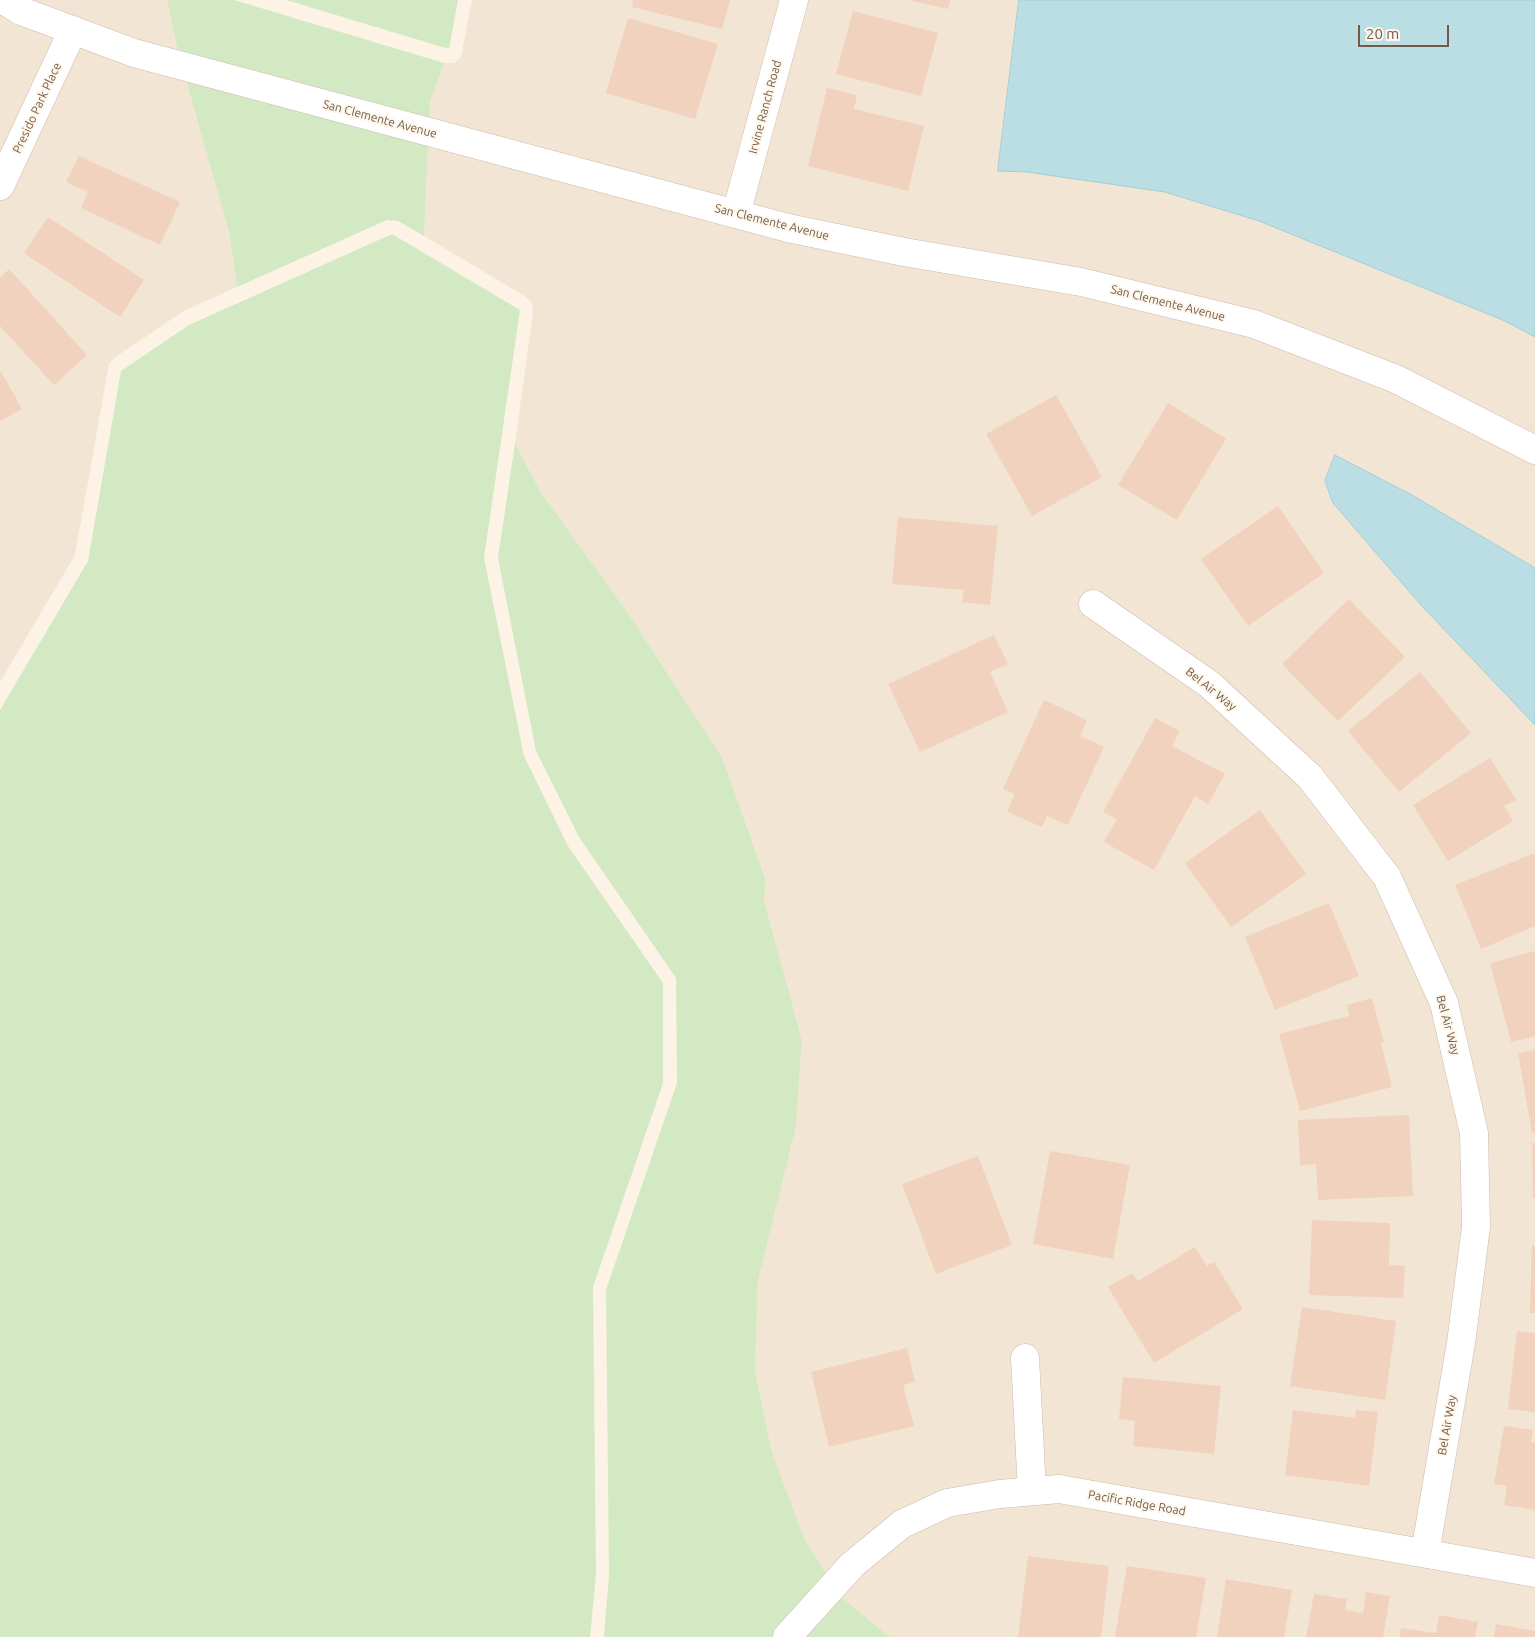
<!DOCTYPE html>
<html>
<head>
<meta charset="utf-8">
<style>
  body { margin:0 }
  #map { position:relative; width:1535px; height:1637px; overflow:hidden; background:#fcf3e6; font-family:Ubuntu,sans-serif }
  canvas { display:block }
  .scale { position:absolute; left:1358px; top:25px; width:91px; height:22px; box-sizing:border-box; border:2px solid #745a4b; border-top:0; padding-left:6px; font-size:15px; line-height:18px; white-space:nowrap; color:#745a4b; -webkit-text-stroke:4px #fef7ec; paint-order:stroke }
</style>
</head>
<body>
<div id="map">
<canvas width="1535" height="1637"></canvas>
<div class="scale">20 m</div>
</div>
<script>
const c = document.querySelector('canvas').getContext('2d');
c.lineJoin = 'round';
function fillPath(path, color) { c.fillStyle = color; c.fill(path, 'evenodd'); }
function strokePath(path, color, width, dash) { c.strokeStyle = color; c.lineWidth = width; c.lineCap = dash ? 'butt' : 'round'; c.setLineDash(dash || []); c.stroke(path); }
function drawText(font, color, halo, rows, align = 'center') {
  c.font = font + ' Ubuntu,sans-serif'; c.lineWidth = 4; c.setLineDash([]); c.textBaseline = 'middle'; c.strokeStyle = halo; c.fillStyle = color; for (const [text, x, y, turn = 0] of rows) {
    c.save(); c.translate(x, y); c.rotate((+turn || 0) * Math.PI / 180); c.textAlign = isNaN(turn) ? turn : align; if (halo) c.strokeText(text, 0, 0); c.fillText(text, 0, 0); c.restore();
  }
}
const residential = new Path2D(`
  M0,0H167L178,52L229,232L237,287L184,311L114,358L109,364L75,555L0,682Z
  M472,0H1019L998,171H1027L1165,192L1259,221L1505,321L1535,337V568L1412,495L1336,455L1325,481L1333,503L1420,604L1535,725V1637H890L840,1596L804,1538L772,1452L755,1371L758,1281L796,1127L802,1040L764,900L766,879L722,757L628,613L540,491L515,443L533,313L532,303L526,297L424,236L430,102L444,63H454L461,57Z`);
const green = new Path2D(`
  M167,0H234L444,63L430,102L424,236L398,221L387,220L237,287L229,232L178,52Z
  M286,0H458L449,49Z
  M392,234L520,310L484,558L524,756L568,846L663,983V1083L593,1287L596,1575L590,1637H0V710L88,561L121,371L189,325Z
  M515,443L540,491L628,613L722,757L766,880L764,900L802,1040L796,1127L758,1281L755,1371L772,1452L804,1538L840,1596L890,1637H604L609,1575L606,1290L677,1083L676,978L579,837L536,751L498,558Z`);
const water = new Path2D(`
  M1019,0H1535V337L1505,321L1259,221L1165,192L1027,172L998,171Z
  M1335,455L1412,495L1535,568V725L1420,604L1333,503L1325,481Z`);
const building = new Path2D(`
  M633,0H730L722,29L632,7Z
  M909,0H950L948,9Z
  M853,11L938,33L921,96L836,74Z
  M628,18L718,44L695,119L606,93Z
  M827,88L857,95L854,109L924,126L908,191L808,166Z
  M79,156L180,202L160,245L81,208L88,192L66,182Z
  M48,217L144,280L120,317L24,253Z
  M9,269L87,355L54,385L0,326V278Z
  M0,370L22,409L0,421Z
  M1056,395L1102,477L1032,516L986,434Z
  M1168,403L1226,439L1177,520L1118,485Z
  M1278,506L1324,573L1248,626L1201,559Z
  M898,517L998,526L990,605L962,602L964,590L892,584Z
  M1349,599L1405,657L1338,721L1282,664Z
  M994,635L1008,664L990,672L1008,712L920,752L888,684Z
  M1420,672L1471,733L1399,792L1348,731Z
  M1044,700L1087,720L1080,736L1104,747L1068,825L1047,816L1042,827L1007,812L1015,794L1003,789Z
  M1155,718L1180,731L1172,746L1225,774L1208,804L1195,796L1154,870L1104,842L1117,819L1103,812Z
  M1490,758L1516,800L1504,806L1513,821L1448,861L1413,805Z
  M1260,810L1306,874L1231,927L1185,863Z
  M1535,853V926L1481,949L1455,885Z
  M1329,903L1359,976L1275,1010L1245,937Z
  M1535,951V1036L1511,1042L1490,963Z
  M1372,998L1384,1042L1381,1043L1392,1087L1300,1111L1279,1034L1349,1016L1347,1005Z
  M1535,1050V1133H1532L1518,1053Z
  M1409,1115L1413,1196L1318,1200L1316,1164L1300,1165L1298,1120Z
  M1532,1143H1535V1198H1533Z
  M1050,1151L1130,1165L1113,1259L1033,1244Z
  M978,1156L1012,1245L936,1274L902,1184Z
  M1312,1220L1390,1223L1389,1265L1405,1266L1403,1298L1309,1295Z
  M1532,1245L1535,1246V1313H1530Z
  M1195,1247L1207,1266L1214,1262L1243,1309L1154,1363L1108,1287L1132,1273L1138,1281Z
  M1302,1307L1396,1321L1385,1400L1290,1386Z
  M1517,1331L1535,1333V1412L1508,1409Z
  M907,1348L915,1382L903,1385L914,1426L829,1447L811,1372Z
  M1123,1377L1221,1386L1214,1454L1133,1446L1135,1421L1119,1419Z
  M1293,1410L1355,1418L1356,1410L1378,1412L1369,1486L1285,1475Z
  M1504,1426L1533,1430L1531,1442L1535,1443V1510L1504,1505L1507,1486L1494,1484Z
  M1028,1556L1109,1566L1101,1637H1018Z
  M1127,1566L1206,1578L1196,1637H1115Z
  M1226,1579L1292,1590L1284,1637H1217Z
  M1366,1592L1390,1596L1383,1637H1306L1314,1594L1347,1599L1345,1610L1363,1613Z
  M1439,1615L1478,1622L1475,1637H1400L1401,1628L1436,1633Z
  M1496,1624L1535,1631V1637H1494Z`);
const minor = new Path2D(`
  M3,0L21,11L134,53L788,228L904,252L1081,282L1254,324L1396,379L1535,450
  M0,186L73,30
  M736,214L794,0
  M1093,604L1209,684L1310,777L1387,877L1444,1003L1474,1133L1476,1227L1461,1343L1425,1553
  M1025,1358L1032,1491
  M787,1637L852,1565L902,1524L947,1503L1000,1494L1059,1489L1535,1573`);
const streetNames = [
  ["Irvine Ranch Road",765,107,-75],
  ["Presido Park Place",37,108,-65],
  ["San Clemente Avenue",380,119,15],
  ["San Clemente Avenue",772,222,14],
  ["San Clemente Avenue",1168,303,14],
  ["Bel Air Way",1211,689,39],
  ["Bel Air Way",1448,1025,75],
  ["Bel Air Way",1447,1425,-80],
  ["Pacific Ridge Road",1137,1503,10]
];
fillPath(residential, '#f3e5d4');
fillPath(green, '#d3e9c4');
fillPath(water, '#bbdee5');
strokePath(water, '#a1ced6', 1);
fillPath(building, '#f0d2be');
strokePath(minor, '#cdbbac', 29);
strokePath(minor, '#fff', 28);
drawText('12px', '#745a4b', '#fef7ec', streetNames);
</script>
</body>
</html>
